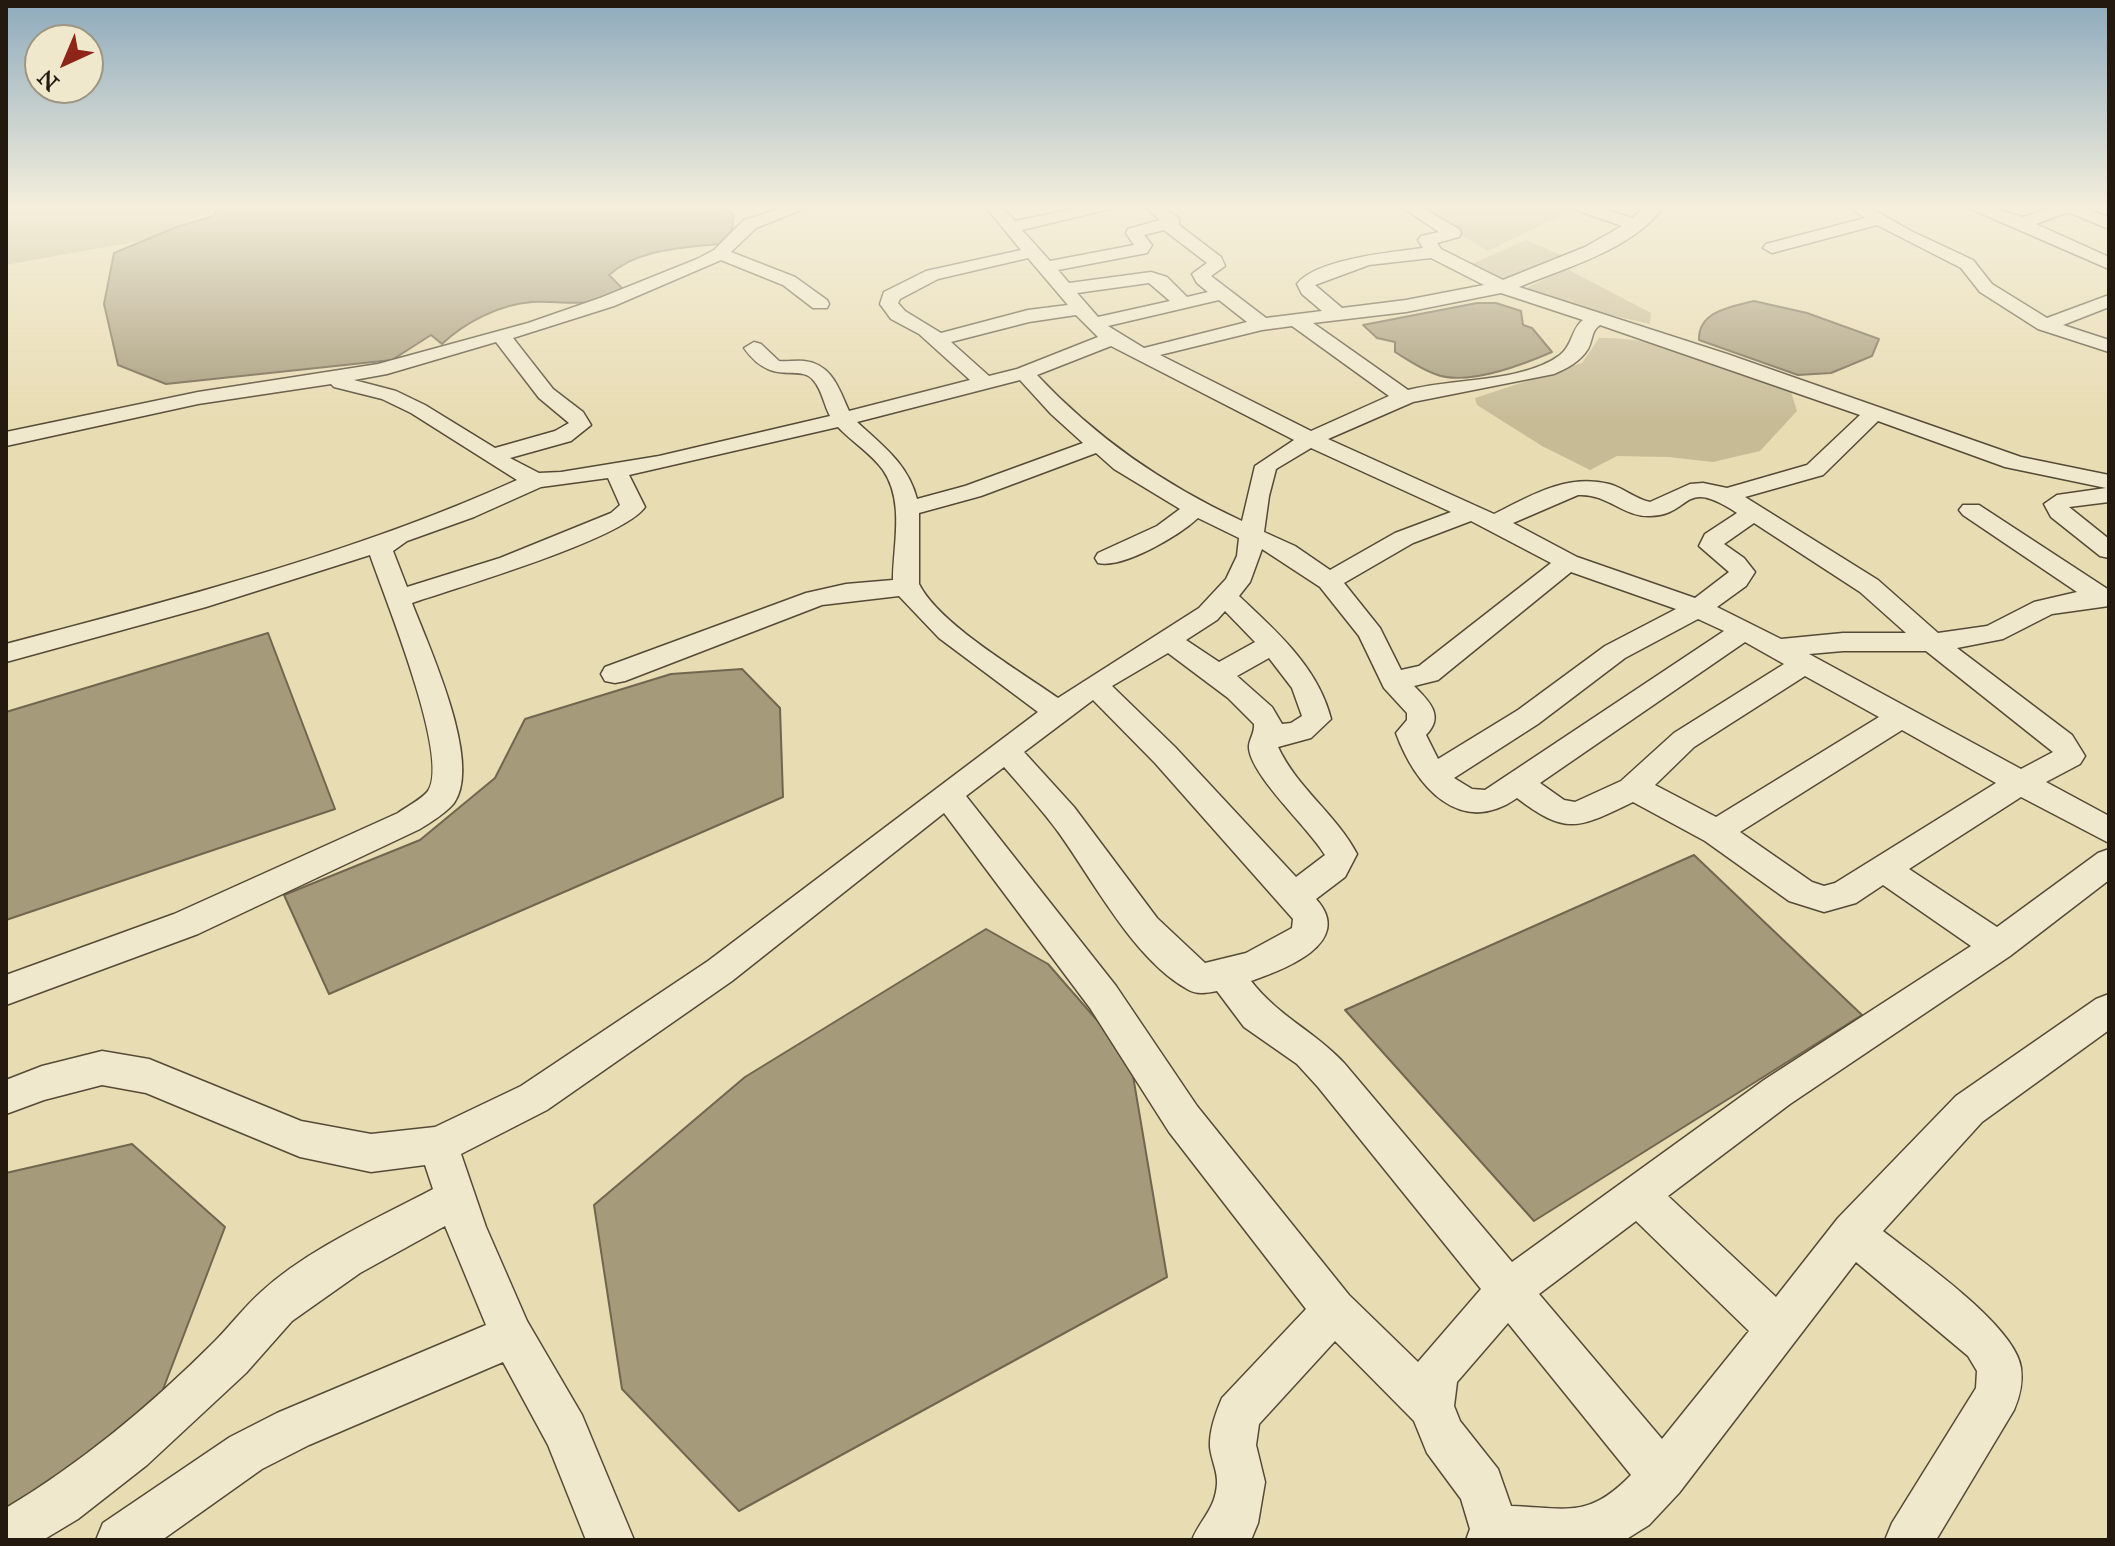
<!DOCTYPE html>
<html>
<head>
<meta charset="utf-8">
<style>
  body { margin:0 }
  #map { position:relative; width:2115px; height:1546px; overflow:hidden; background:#e8dcb2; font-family:"IM FELL Great Primer",serif }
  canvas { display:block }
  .frame { position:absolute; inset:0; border:8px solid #24190e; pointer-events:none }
  .north { position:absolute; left:24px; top:24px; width:80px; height:80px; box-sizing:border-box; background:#f0e8cd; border:2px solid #9e9581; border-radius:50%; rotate:224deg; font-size:22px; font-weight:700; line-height:32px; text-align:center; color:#24190e }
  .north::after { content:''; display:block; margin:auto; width:28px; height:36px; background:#8f2418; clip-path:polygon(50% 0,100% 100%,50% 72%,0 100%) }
</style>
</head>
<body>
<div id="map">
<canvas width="2115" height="1546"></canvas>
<div class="frame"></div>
<div class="north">N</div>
</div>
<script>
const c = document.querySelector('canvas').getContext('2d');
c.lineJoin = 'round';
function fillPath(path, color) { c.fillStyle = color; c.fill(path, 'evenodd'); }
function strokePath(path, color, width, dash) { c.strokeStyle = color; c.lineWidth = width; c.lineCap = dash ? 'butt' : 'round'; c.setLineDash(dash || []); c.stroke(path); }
const green = new Path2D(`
  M6,206H220L144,240L6,265Z
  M1418,206H1580L1488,251L1414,207Z
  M1526,240L1565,257L1503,285L1465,267Z
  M1567,269L1651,313L1650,324L1589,310L1526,288Z
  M1599,338C1666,337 1728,367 1790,389L1797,411L1760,451L1713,462L1668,457L1617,456L1590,470L1542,446L1477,405L1475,398L1582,363Z`);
const water = new Path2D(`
  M219,206H719L734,214L732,230L719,244C681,248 638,249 609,275L622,288C585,311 572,300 532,302C500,304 464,323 442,344L431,335L392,360L166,384L118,365L104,304L114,253L179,226L213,216Z
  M1754,301L1807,313L1879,339L1872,356L1831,373L1798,375L1699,340C1698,311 1731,307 1754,301Z
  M1477,303H1496L1521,311L1523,325L1532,328L1552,352C1522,365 1467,387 1435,374C1421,369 1408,360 1395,352V342L1377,338L1363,325Z
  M268,633L335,809L6,920V712Z
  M742,669L780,708L783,797L329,994L284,895L420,840L495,778L525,719L671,674Z
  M1694,855L1862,1015L1534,1221L1345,1010Z
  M986,929L1048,964L1130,1058L1167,1277L739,1511L622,1389L594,1205L745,1077Z
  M132,1144L225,1227L154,1413L6,1527V1173Z`);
const street = new Path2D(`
  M788,206H811L756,228L731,252L795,277L827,300L829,304L827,308H813L783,285L721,260L614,306L513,338L553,389L583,412L591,425L571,441L510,458L539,473L561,472L659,456L830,416C824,405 822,390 814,381C800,362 773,389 744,348L754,342L761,344L779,361C787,362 796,360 804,361C832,364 839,389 849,411L970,380L919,334L891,319L880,304L884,292L926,271L1021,250L985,206H1001L1015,221L1089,206H1112L1110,209L1022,230L1050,261L1134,245L1126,233L1128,229L1160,220L1143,206H1161L1179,218V225L1221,257L1225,266L1211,276L1266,318L1322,311L1302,294L1297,284C1316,259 1392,252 1423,248L1418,240L1421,236L1439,232L1400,206H1419L1459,229L1461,233L1459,237L1437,243L1441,249L1503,280L1585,247L1622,226L1573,209L1571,206H1594L1632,218L1647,206H1664C1634,249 1567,267 1519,287L1727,354L2021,457L2109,475V502L2069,507L2109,539V558L2100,556L2051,517L2044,504L2057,495L2106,488L2005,467L1878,421L1823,475L1745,497L1878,580L1938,633L1987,626L2034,602L2077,592L1963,515L1959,510L1963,505H1979L2109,590V606L2052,614L2003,639L1957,648L2072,735L2085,756L2080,764L2046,782L2109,816V843L2021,797L1909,869L1997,927L2098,853L2109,849V880L2010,956L1790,1104L1668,1196L1776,1297L1838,1218L1956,1096L2096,999L2109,994V1030L1982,1122L1883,1231C1917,1258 2016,1326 2021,1368C2023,1383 2020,1396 2014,1410L1936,1540H1885L1892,1523L1976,1388L1977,1371L1968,1356L1856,1262L1679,1493L1649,1525L1625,1540H1466L1470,1529L1461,1499L1427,1453L1414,1421L1335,1341L1259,1424L1256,1445L1265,1482L1258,1523L1251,1540H1192C1201,1518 1215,1510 1217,1484C1218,1472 1211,1459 1210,1447C1209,1431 1216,1412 1222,1398L1306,1309L1169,1132L1090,1008L944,813L732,981L547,1110L461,1154L486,1227L527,1321L582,1415L634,1540H586L548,1445L503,1362L309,1445L262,1469L162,1540H96L103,1523L230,1437L277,1413L486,1325L445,1226L360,1273L292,1321L246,1373L147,1465L78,1519L43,1540H6V1508C83,1462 152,1404 215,1341C231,1325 244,1307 261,1292C308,1249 376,1219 433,1189L425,1165L371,1172L300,1157L146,1093L102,1085L44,1100L6,1114V1080L42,1066L102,1051L149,1059L301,1121L371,1134L435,1127L521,1086L708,961L1038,712L939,638L899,596L822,605L625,681L615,683L605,681L601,674L605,667L806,593L846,584L893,580C893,545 905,502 883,470C871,453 852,442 838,427L629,475L645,507C623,539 456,588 412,603C428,645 483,763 454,803C446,813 431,822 420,829L198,934L6,1005V975L174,914L398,813C406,807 422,799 428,791C451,759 384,596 370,555L206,607L6,662V644C179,598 353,554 517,480L411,413L382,399L334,387L331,384L198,404L6,446V432L198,392L378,364L528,323L600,298L697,259L714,250L744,220ZM1164,230L1207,263L1192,274L1197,283L1208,292L1187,297L1167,277L1151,272L1069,283L1058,270L1147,253L1152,245L1144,235ZM1028,258L1068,305L1028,310L941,333L905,311L898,303L900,299L938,279ZM1431,258L1484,285L1406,300L1342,308L1315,285L1369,265ZM1149,283L1170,301L1098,317L1077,293ZM1501,293L1583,320C1571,329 1573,345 1560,355C1523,383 1452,378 1408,390L1313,323L1406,312ZM1219,300L1247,322L1144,348L1108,326ZM1076,315L1098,337L1017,369L989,376L951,342L1029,322ZM1600,325L1860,415L1807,465L1727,488L1703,483L1690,484L1650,502C1635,499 1624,488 1609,484C1567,473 1530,496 1494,514L1328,439L1413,402L1554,374C1567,368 1580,362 1588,349C1593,340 1591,331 1600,325ZM1292,326L1389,396L1311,431L1160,355L1262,330ZM496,342L539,398L569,423L555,431L495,448L425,405L396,391L354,380L387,374ZM1111,346L1294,440L1255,466L1242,521C1164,485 1096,438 1037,375ZM1020,380L1051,414L1083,443L965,486L917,499C908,464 883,446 857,422ZM1311,448L1451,512L1395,533L1330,570L1295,546L1264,532L1269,496L1276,469ZM1096,453L1114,469L1180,509L1157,526L1098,553L1095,558L1098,563C1123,569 1180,535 1198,518L1239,538L1237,556L1226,579L1199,608L1058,698C1020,671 939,624 919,584V513L981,496ZM608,478L620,505L611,513L500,558L407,587L393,551L407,541L474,517L541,487ZM1578,495C1607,493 1623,517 1650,516C1693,515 1681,476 1737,513L1705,534L1699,546L1729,572L1695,598L1577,557L1513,523ZM1471,521L1551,563L1419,666L1401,670L1380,628L1344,583L1413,543ZM1754,523L1860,592L1906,633H1843L1781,639L1717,607L1746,586L1755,572L1744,558L1724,544ZM1262,549L1320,587L1359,636L1384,688L1407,713V720L1396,733C1415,786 1460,838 1517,798C1568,837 1580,827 1633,802L1705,841L1789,901L1824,912L1856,903L1883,885L1971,946L1764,1080L1512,1262L1344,1063C1314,1031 1278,1016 1251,981C1283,970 1356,943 1316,899L1345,877L1357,854C1336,814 1297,788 1278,747L1311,738L1331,719C1318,667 1276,631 1239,596L1250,582ZM1571,572L1676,609L1605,646L1518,710L1438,759L1426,735C1445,716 1429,701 1414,686L1438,680ZM1225,611L1255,642L1219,662L1186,640L1217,620ZM1698,619L1724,631L1485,790L1472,789L1454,778L1538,724L1625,658ZM1745,642L1784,664L1674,733L1621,781L1575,802L1564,800L1540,783ZM1843,651H1926L2053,752L2021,769L1809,654ZM1168,653L1228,698L1254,724C1255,733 1248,741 1249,748C1251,776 1309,828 1325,855L1296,877L1175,747L1112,686ZM1269,658L1292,688L1302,716L1291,723L1282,724L1272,707L1237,676ZM1805,676L1879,717L1716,817L1655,785L1694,747ZM1093,700L1155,763L1293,919L1292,928L1246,953L1205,963L1157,918L1074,807L1024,752ZM1902,730L1996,783L1835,883L1824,886L1812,882L1740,832ZM1004,767C1023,789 1042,810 1059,833C1094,882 1134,959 1187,989C1197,995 1206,993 1217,991L1244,1027L1297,1064L1318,1087L1481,1289L1418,1362L1349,1295L1197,1106L1116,986L966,796ZM1636,1221L1749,1331L1662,1439L1539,1294ZM1508,1323L1631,1475C1588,1519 1568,1508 1511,1506L1498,1469L1460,1421L1454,1406L1457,1382Z
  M1848,206H1867L1911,231L1973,260L1992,284L2047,318L2109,295V307L2063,325L2109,340V352L2038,329L1980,292L1961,268L1877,225L1772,253L1763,248L1766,244L1865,218Z
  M1964,206H1987L2023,217L2056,206H2081L2109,218V229L2068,212L2036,224L2109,257V269Z`);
fillPath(green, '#c7bb96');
fillPath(water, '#a59a7a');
strokePath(water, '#71664f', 2);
strokePath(street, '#554a37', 3);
fillPath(street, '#f0e8cd');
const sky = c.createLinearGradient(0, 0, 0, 422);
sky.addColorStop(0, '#8daabc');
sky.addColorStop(0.49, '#f5efdc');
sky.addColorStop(1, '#f5efdc00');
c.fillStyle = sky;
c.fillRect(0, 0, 2115, 422);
</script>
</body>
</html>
